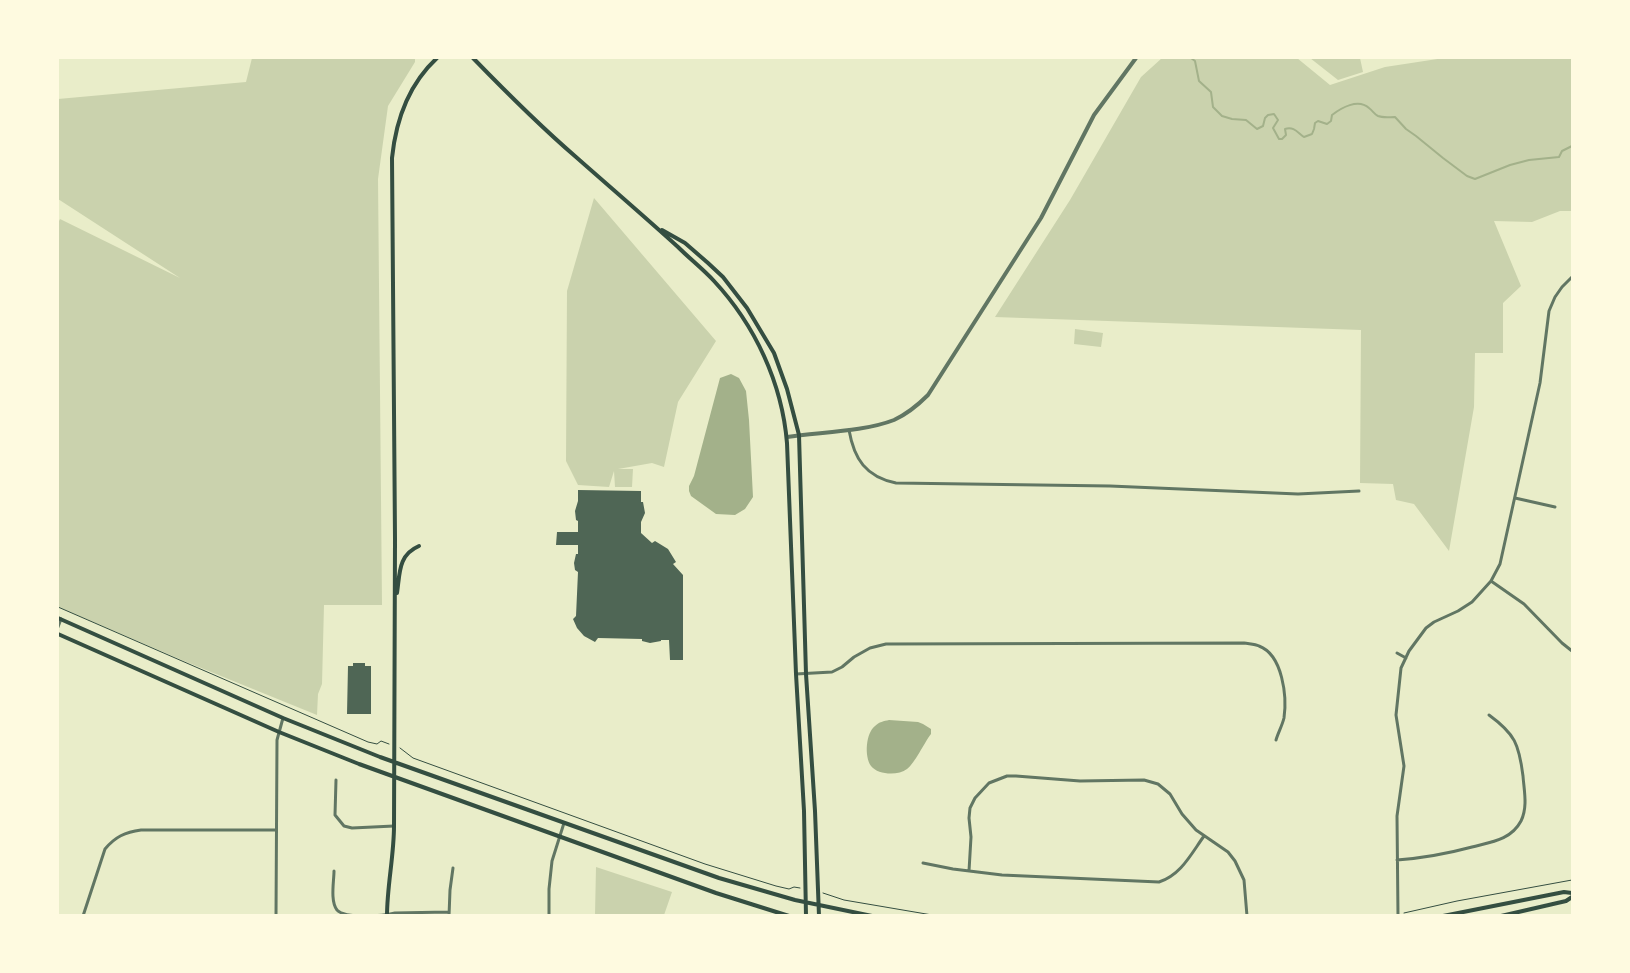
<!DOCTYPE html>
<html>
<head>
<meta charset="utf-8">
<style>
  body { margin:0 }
  #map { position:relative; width:1630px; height:973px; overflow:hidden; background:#e9edc9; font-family:"Sofia Sans Condensed",sans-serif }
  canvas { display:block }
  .frame { position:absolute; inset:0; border:59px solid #fefae0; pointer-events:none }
</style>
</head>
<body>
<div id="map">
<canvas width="1630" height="973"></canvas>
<div class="frame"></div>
</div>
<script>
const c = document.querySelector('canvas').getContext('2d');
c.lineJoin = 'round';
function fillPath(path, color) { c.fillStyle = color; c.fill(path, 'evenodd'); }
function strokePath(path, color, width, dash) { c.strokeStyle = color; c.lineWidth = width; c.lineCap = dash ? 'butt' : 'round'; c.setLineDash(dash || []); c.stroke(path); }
const green = new Path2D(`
  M252,58H415V62L388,106L378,179L382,605H324L322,684L318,694L317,715L184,661L58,607V223L60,219L180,278L58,199V99L246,82Z
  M1162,58H1297L1330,85L1385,67L1444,58H1572V211H1560L1532,222L1494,221L1521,286L1503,303V353H1475L1474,407L1449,551L1414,504L1396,500L1393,484L1360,483L1361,330L995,317L1070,200L1141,77Z
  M1310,58H1360L1363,72L1338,80Z
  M594,198L716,341L678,402L664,467L652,463L618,469H633L632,487H615L614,471L609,487L578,485L566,461L567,291Z
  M1075,329L1103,333L1101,347L1074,344Z
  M596,867L672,892L664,915H595Z`);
const water = new Path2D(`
  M731,374L739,378L746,391L749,420L753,497L745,509L735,515L716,514L691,496L689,491V486L694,476L720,378Z
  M889,720L918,722L923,724L931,729V734C924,743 915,763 907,769C898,776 878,775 871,766C864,756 866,733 875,726C879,722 884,721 889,720Z`);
const stream = new Path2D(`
  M1191,58L1195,61L1199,81L1211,92L1213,107L1222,116L1232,119L1246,120L1257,129L1263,126L1265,118L1268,115L1274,114L1278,120L1273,128L1279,139H1282L1286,135L1285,129C1294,126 1298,133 1304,137L1312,134L1314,129L1315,123L1318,121L1327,124L1331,121L1332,115C1341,108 1358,98 1369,108C1373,111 1374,114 1378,116C1383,118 1389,117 1395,117L1406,129L1416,136L1443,158L1467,176L1475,179L1510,165L1529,160L1559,157L1562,151L1572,146`);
const building = new Path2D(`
  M578,490L641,491V502H643L645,513L641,522V533L652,543L655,541L668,549L676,562L673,564L683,575V660H670L669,640H661V641L650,643L642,641V639L598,638L595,642L584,636L577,628L573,619L576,616L578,572L575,570L574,563L576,554H578V545H556L557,532H578V521L576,520L575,511L578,501Z
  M353,663H365V666H371V714H347L348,666H353Z`);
const path = new Path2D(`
  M58,607L368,742L377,744L381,741L389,744
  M400,748L413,758L705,864L776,886L789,889L794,887L800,888
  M823,893L844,900L938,916
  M1404,913L1457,901L1572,880`);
const minor = new Path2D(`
  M849,430C854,459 866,477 896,483L1110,486L1298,494L1359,491
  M1515,498L1555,507
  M1491,581L1524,604L1562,643L1572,651
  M58,627L61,619
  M1397,653L1406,658
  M796,674L832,672L842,667L854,657L870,648L886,644L1244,643C1249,644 1255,644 1259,646C1283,655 1287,697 1284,718C1282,726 1278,733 1276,740
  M336,780L335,815L344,826L352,828L394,826
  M1397,860C1424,858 1446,854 1472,847C1491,842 1511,840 1521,821C1528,807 1524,790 1523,776C1519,744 1515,734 1489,715
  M923,863L953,869L1002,875L1159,882C1181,875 1191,854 1204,836
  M334,871C334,881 330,901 337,910C345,919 384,916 395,913L448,912
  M969,871L971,837L969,818L970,808L975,798L989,783L1007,776H1016L1080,781L1144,780L1158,784L1170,794L1182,814L1196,830L1228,852L1235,861L1244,880L1247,916
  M83,916L105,849C115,837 125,832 141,830H276
  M276,916L277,740L283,718
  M449,916L450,890L453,868
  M549,916V889L552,861L564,823
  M1398,916L1397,816L1404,766L1396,715L1401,668L1409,651L1426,628L1434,622L1458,611L1472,602L1491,581L1500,564L1540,383L1549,311L1555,297L1562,287L1572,277`);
const tertiary = new Path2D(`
  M787,437C820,432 863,432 894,420C907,414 918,405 928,395L1041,218L1094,115L1136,58`);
const secondary = new Path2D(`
  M473,58C506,92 540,126 576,157C610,187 645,217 678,247C690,259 703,269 714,281C755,325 782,383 787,443L796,674L804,811L806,916
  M662,230L685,243L708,263L723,277L747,308L774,353L787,389L799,435L806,674L815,811L819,916
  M397,593C400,573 398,555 419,546
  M58,618L283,718L380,757L719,878L795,900L872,916
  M58,634L279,732L359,764L716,893L789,916
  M387,916C387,886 394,856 394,826L395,539L392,158C396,119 409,84 437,58
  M1443,916L1564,892L1572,893
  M1501,916L1566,901L1572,897`);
fillPath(green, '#cad2ad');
fillPath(water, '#a3b18a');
strokePath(stream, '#a3b18a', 2);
fillPath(building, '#4f6655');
strokePath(path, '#344e41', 1);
strokePath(minor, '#617663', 3);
strokePath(tertiary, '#617663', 4);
strokePath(secondary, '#344e41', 4);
</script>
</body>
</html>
